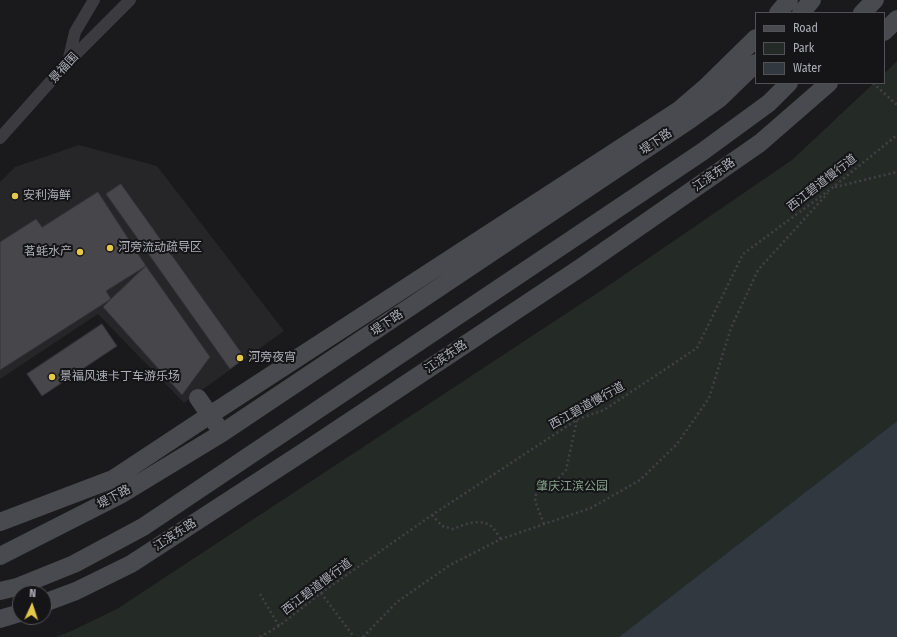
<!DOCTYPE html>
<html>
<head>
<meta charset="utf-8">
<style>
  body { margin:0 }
  #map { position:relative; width:897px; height:637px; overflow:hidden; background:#1a191b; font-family:"Fira Sans Condensed",sans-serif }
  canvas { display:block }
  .legend { position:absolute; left:755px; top:12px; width:130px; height:72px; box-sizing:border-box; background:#151416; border:1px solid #525258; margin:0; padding:5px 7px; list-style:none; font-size:12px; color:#adafba }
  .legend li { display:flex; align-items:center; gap:8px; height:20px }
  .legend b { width:20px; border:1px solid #525258 }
  .north { position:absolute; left:12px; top:585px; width:40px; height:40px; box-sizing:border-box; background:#151416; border:1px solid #525258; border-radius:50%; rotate:3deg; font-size:11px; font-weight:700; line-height:16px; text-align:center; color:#adafba }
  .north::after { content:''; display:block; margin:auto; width:14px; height:18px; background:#e4c849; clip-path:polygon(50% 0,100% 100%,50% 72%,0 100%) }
</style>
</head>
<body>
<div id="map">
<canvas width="897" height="637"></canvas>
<ul class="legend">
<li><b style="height:5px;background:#494950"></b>Road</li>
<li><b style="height:11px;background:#242b26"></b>Park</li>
<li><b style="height:11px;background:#323840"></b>Water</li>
</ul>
<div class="north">N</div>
</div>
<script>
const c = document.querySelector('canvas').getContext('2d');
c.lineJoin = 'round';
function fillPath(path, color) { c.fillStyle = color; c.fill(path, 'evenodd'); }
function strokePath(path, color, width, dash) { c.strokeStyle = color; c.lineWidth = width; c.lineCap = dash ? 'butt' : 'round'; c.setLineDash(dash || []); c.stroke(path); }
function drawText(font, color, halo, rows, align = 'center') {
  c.font = font + ' "Fira Sans Condensed","Noto Sans SC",sans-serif'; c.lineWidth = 4; c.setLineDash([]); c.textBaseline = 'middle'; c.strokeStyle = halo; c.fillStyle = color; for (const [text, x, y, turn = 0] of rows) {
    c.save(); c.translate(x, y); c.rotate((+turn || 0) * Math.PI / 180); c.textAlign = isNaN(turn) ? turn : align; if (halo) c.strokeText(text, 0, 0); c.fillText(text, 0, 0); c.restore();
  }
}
const built = new Path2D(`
  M79,145L157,166L284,331L184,403L98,314L0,379V182L15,167Z`);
const green = new Path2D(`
  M897,61V421L619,637H55L67,633L117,609L164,578L605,288L792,160L874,83H884V74Z`);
const water = new Path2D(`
  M897,421V637H619Z`);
const building = new Path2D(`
  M121,184L245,358L230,369L106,194Z
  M98,192L146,266L106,291L111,299L0,370V242L36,219L42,227Z
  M146,266L210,357L182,395L103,307Z
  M102,324L117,346L42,396L27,374Z`);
const path = new Path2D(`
  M873,83L897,105
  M835,187L897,172
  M432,515L442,526L453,529C465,524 482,517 493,528C496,531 498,536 501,539
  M544,524L535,501L536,493L543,486L559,478L566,470L577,420
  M321,593L354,637
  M260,594L279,626
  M260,637L279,626L321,593L432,515L578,419L604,410L697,348L743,254L832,188L897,135
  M363,637L397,602L450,565L501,539L591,508L640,480L677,444L709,398L731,328L758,270L828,193`);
const street = new Path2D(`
  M68,62L75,32L94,0
  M0,138L68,62L130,0`);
const secondary = new Path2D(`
  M778,13L789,0
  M801,13L812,0
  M862,13L875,0
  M884,32L897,19
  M198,398L216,424
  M0,522L113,479L216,411L679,110L707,86L756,38
  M0,556L120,495L222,433L691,119L719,99L756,63
  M0,591L17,587L74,564L143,527L702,152L769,103L789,83
  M44,603L76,591L131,564L308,449L580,268L760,143L829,83
  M0,619L20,613`);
const markers = [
  [15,196,4,"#e4c849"],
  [110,248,4,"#e4c849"],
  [80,252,4,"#e4c849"],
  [240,358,4,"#e4c849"],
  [52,377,4,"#e4c849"]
];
const streetNames = [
  ["景福围",64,68,-47],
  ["堤下路",656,142,-34],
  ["江滨东路",714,175,-35],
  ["西江碧道慢行道",822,183,-38],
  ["堤下路",387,323,-34],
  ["江滨东路",446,357,-34],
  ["西江碧道慢行道",587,406,-29],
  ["堤下路",114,497,-28],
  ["江滨东路",175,535,-33],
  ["西江碧道慢行道",317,587,-37]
];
const poiNames = [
  ["安利海鲜",23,196],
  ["河旁流动疏导区",118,248],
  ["茗蚝水产",72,252,"right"],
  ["河旁夜宵",248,358],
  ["景福风速卡丁车游乐场",60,377]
];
const parkNames = [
  ["肇庆江滨公园",572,487]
];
fillPath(built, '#262528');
fillPath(green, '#242b26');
fillPath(water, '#323840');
fillPath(building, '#47464b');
strokePath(building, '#343437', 1);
strokePath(path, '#414147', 2.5, [2, 3]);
strokePath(street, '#3b3b40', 12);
strokePath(secondary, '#494950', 18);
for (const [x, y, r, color] of markers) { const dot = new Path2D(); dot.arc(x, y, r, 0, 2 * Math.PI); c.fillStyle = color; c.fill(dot); strokePath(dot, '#151416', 1.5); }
drawText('12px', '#adafba', '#151416', streetNames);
drawText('12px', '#adafba', '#151416', poiNames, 'left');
drawText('12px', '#86a38c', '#151416', parkNames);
</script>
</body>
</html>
